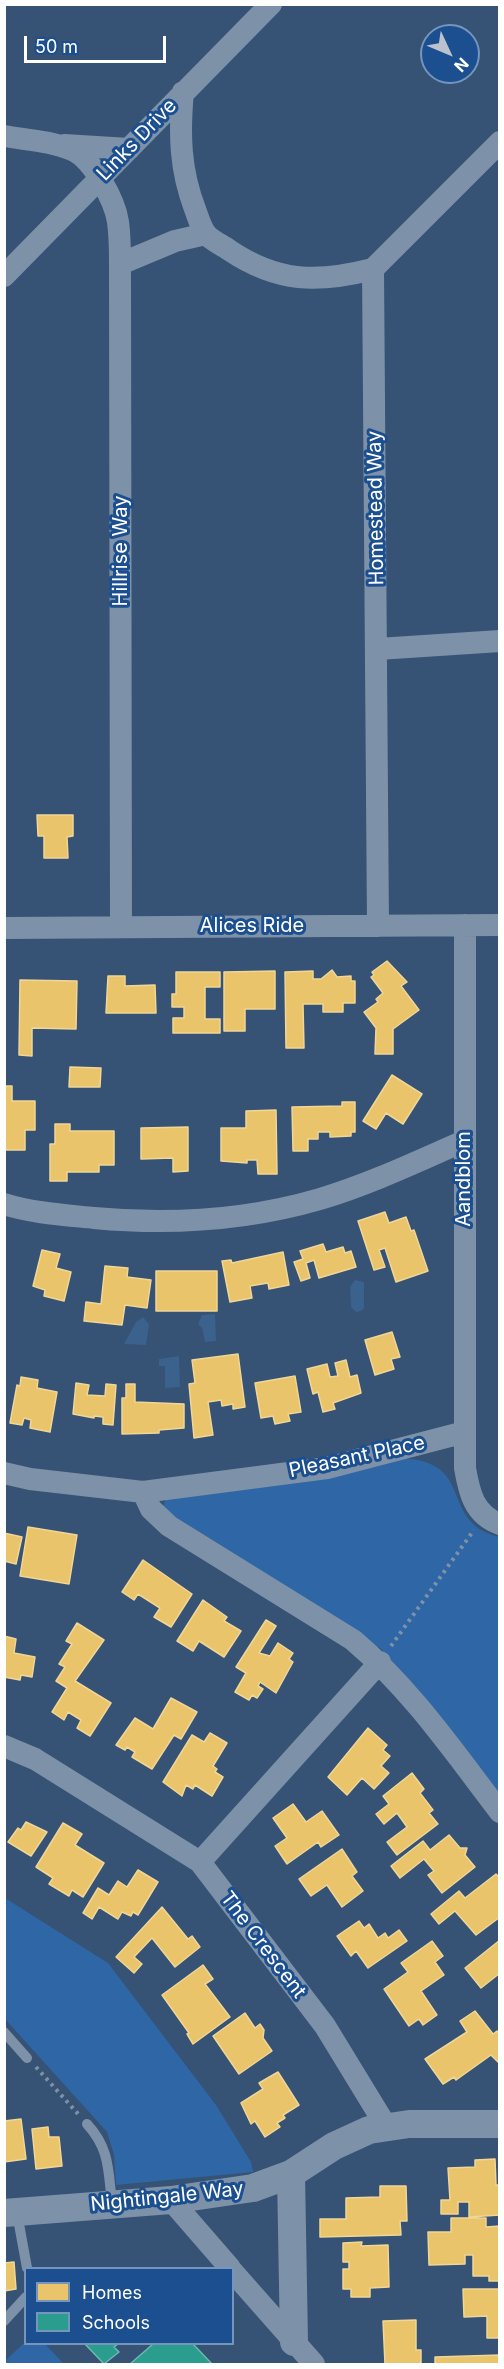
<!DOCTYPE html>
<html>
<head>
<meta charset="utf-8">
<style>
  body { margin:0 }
  #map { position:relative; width:504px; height:2369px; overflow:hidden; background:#365274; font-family:Inter,sans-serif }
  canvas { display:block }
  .frame { position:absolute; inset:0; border:6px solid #fff; pointer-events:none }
  .legend { position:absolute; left:24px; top:2267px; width:210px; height:78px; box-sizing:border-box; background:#1b4f8f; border:2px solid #7695bc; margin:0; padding:8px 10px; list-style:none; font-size:18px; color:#fff }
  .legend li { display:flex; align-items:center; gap:12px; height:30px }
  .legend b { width:30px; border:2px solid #7695bc }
  .north { position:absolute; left:420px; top:24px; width:60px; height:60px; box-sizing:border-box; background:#1b4f8f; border:2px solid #7695bc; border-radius:50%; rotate:134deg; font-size:16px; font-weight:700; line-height:24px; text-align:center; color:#fff }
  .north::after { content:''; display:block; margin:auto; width:21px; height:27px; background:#b9c2ce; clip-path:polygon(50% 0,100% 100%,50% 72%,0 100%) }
  .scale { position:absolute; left:24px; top:36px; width:142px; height:27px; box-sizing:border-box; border:3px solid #fff; border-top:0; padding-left:8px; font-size:18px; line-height:21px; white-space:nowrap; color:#fff; -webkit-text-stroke:4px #1b4f8f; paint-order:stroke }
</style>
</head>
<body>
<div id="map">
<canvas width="504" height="2369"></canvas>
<div class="frame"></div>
<ul class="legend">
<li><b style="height:16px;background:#e9c46a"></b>Homes</li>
<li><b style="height:16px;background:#2a9d8f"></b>Schools</li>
</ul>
<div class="north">N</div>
<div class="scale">50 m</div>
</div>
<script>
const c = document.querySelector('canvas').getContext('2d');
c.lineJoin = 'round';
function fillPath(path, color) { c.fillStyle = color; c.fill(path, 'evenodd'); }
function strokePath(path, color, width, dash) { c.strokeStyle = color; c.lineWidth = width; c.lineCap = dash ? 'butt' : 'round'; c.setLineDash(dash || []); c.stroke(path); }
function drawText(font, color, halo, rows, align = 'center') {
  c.font = font + ' Inter,sans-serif'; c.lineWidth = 6; c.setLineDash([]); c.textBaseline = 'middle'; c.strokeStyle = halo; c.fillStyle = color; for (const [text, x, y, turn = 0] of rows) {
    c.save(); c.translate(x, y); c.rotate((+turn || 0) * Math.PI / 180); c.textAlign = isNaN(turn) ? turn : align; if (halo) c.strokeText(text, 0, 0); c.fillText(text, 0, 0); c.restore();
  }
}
const green = new Path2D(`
  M400,1458C478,1461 437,1521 499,1537V1798L381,1649L171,1518L163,1507L166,1498Z
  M5,1898L108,1963L216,2105L251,2162L253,2172L116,2185L114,2155L107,2132L5,2019Z
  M25,2342L45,2344L64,2364H5V2361Z`);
const water = new Path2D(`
  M355,1280L364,1282V1308L361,1311L356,1312L351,1307L350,1287Z
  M215,1314L216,1341L205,1342L202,1328L198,1324L202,1315Z
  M143,1317L149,1324L146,1345L124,1344L136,1322Z
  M179,1356L180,1387L165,1388V1366H159V1359Z`);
const homes = new Path2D(`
  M37,815H73V836L67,837L68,858H44V836H38Z
  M387,961L407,982L401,986L419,1010L393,1029V1054H375L376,1028L364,1012L378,1002L376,999L383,993L371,977L374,975L372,972Z
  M332,970L337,977L351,976V981H355V1003H343V1012H323V1004H303L304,1048H286L285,972L313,971V979H321Z
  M275,971V1009H245V1031H224V972Z
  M176,972H220V987H205V1019H220V1033H173V1018H184V1007H172V994H176Z
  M108,976H125V986L155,985L156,1013H106Z
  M20,980L77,981L76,1029L32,1028V1056L19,1055Z
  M70,1067L101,1068L100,1087H69Z
  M392,1075L422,1094L403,1124L386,1113L376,1129L363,1121Z
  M4,1086H12V1101H35V1130H25V1150H4Z
  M342,1102H355V1132H351V1136L330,1137V1132H318V1139H308V1151H293L292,1107L342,1106Z
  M276,1110L277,1174H258L257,1160H247V1163L221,1161V1128H246V1111Z
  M55,1124H70V1131H114V1165H99V1172H67V1181H50V1144H55Z
  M188,1127V1171L173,1172V1158L141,1159V1128Z
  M385,1212L389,1223L406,1217L411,1231L414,1230L428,1271L396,1282L385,1248L379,1250L385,1267L374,1270L358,1221Z
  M323,1244L326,1252L343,1247L345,1253L351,1251L356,1267L319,1278L314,1260L306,1263L310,1278L301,1281L294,1262L303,1259L300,1251Z
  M42,1250L60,1254L56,1268L71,1272L64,1301L44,1296L45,1290L33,1286Z
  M283,1252L289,1285L269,1289L268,1283L250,1286L252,1298L230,1302L222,1261L231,1260L232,1263Z
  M105,1266L128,1268L127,1277L151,1280L147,1308L125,1305L122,1325L84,1321L86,1302L101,1304Z
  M156,1271H217V1311H156Z
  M392,1332L400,1357L391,1359L394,1369L375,1375L365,1340Z
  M238,1354L245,1407L233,1409V1404L222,1406L221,1400L208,1402L213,1435L194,1438L189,1384L195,1383L192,1360Z
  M346,1360L350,1377L357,1375L361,1393L333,1403L335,1409L323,1412L318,1392L313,1394L307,1369L327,1364L330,1377L338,1376L335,1363Z
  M295,1376L301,1412L288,1414L290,1421L275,1424L273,1416L261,1418L255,1383Z
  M21,1377L38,1380L37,1388L57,1392L50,1432L30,1428L31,1420L24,1418L22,1425L10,1423L17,1385L20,1386Z
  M76,1383L89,1385L87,1395L105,1396L106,1384L116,1385L113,1425L103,1424V1417L94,1416V1418L73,1414Z
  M126,1384H135V1402L184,1404V1428L159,1430V1433L122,1434V1398H126Z
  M28,1527L77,1535L69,1584L20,1576Z
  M4,1533L22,1537L16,1564L4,1561Z
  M143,1560L192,1594L171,1627L154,1617L160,1608L138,1594L134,1600L122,1592Z
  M203,1600L227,1617L224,1621L241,1631L224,1657L199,1641L193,1651L177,1641Z
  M266,1620L276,1626L259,1653L270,1656L278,1643L293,1653L289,1659L293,1662L276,1693L260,1682L258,1686L263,1689L257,1698L252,1695L249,1700L235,1692L246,1673L236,1667Z
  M77,1623L104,1640L75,1681L111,1703L90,1736L77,1728L81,1720L68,1712L64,1720L52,1712L67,1688L56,1681L65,1667L59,1664L72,1644L66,1641Z
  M4,1636L16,1639L14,1653L35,1657L32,1677L21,1675L20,1680L4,1677Z
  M171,1698L197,1712L181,1739L174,1735L152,1769L132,1757L135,1752L127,1747L125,1750L116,1745L135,1718L153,1729Z
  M368,1728L387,1745L383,1750L390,1756L381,1766L389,1773L374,1789L362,1778L347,1795L328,1777Z
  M210,1733L227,1743L213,1766L217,1769L215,1772L223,1777L212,1796L195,1785L193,1789L186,1785L182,1796L163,1782L192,1735L204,1742Z
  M412,1773L424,1789L420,1793L433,1810L429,1813L438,1824L397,1855L387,1842L407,1827L397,1813L384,1824L376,1814L389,1804L383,1796Z
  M293,1804L306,1822L322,1811L339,1835L321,1847L318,1842L287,1864L275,1846L287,1838L273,1818Z
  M26,1822L47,1832L31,1856L8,1842L18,1828L21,1830Z
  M63,1823L82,1834L75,1845L104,1863L83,1897L72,1890L69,1896L49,1884L53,1878L36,1867Z
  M449,1835L460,1848H467L465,1855L475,1867L442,1893L428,1875L434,1871L424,1859L400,1878L391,1866L423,1841L430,1850Z
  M342,1849L357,1872L352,1876L363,1891L342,1907L327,1885L311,1896L299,1879Z
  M138,1870L158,1882L138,1915L133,1912L131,1916L122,1912L118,1919L99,1907L92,1919L83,1913L98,1888L109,1895L118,1881L127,1887Z
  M496,1874L500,1878V1917L476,1935L455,1911L439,1924L431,1914L459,1891L465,1898Z
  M162,1907L188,1939L192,1936L200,1947L175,1967L152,1938L134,1957L142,1964L134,1973L116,1957Z
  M359,1921L364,1928L369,1924L378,1938L385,1933L388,1938L399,1930L407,1941L368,1968L356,1951L351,1956L337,1936Z
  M500,1940V1973L481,1988L465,1968Z
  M432,1941L443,1956L435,1962L444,1975L421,1991L437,2015L423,2025L419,2019L409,2026L384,1989L408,1972L401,1963Z
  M203,1965L213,1979L205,1984L230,2017L193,2044L187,2034L189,2033L162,1995Z
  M475,2011L493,2034L497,2031L500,2036V2064L491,2055L456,2080L454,2077L443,2084L425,2059L467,2032L460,2021Z
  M245,2013L255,2028L260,2024L264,2030L263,2038L272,2051L239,2074L213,2036Z
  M278,2072L299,2105L283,2115L285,2118L277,2123L280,2127L265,2137L255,2121L251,2124L241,2103L263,2089L259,2083Z
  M21,2119L26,2159L4,2162V2121Z
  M48,2127L49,2137H59L62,2166L36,2169L32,2129Z
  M495,2159L496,2185H500V2215L469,2217V2202H458V2214H441V2200H450L448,2168L475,2167V2160Z
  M380,2186H406L407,2221H400L401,2235L320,2237V2219H346V2198L380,2197Z
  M451,2218H486V2227L500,2226V2281H489V2276H473V2255H465V2264L429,2265L428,2232H451Z
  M362,2242L361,2246L388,2245L389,2287L370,2288V2297H351V2289H343V2269H349V2262H343V2243Z
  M14,2262L16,2289L4,2291V2263Z
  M463,2289H500V2338H487V2316L464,2317Z
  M416,2320V2350H421V2364H385L383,2321Z
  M500,2355V2364H435V2357Z`);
const schools = new Path2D(`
  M85,2344H118L114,2347L119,2352L104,2364Z
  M153,2344H193L212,2364H130Z`);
const path = new Path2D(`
  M391,1646L474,1530
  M36,2067L79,2115`);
const service = new Path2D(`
  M4,2032L27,2058
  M87,2124C110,2149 108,2170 112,2203
  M17,2213L27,2268
  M4,2321L26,2297`);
const minor = new Path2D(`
  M183,92C179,134 180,170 195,209C198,217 201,228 206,234C212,241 222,245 229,250C278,283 318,283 373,269
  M4,136C27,140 51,141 72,150C93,159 115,201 118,222C120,236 120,250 120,264L121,927
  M64,145L129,149
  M120,264L175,241L206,234
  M4,276L271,4
  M378,649L500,641
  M465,925V1468C469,1492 474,1515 500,1524
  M378,926L373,269L500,142
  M4,928L500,925
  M4,1204C32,1213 65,1215 94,1218C169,1225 248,1220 320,1199C370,1184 416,1162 464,1141
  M4,1473L30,1479L143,1492L327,1468L465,1432
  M143,1492L151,1509L169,1526L353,1640C411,1689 454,1752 500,1812
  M4,1746L35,1759L200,1862L325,2026L386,2126
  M200,1862L380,1662
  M171,2200L230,2268
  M232,2271L314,2364`);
const tertiary = new Path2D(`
  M291,2174L294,2342
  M4,2213L171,2200L253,2188L291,2174L334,2146L369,2130L409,2124H500`);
const streetNames = [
  ["Links Drive",137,140,-46],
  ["Homestead Way",376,508,-91],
  ["Hillrise Way",121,551,-90],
  ["Alices Ride",252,926],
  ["Aandblom",464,1179,-90],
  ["Pleasant Place",357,1457,-12],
  ["The Crescent",263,1945,53],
  ["Nightingale Way",167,2197,-6]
];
fillPath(green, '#2f66a5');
fillPath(water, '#3b618d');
fillPath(homes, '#e9c46a');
strokePath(homes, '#f0d697', 1.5);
fillPath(schools, '#2a9d8f');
strokePath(schools, '#6abab1', 1.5);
strokePath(path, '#7d92a8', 4, [3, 4.5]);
strokePath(service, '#7d92a8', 10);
strokePath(minor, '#7d92a8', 22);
strokePath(tertiary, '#7d92a8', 28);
drawText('20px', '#fff', '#1b4f8f', streetNames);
</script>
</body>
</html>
